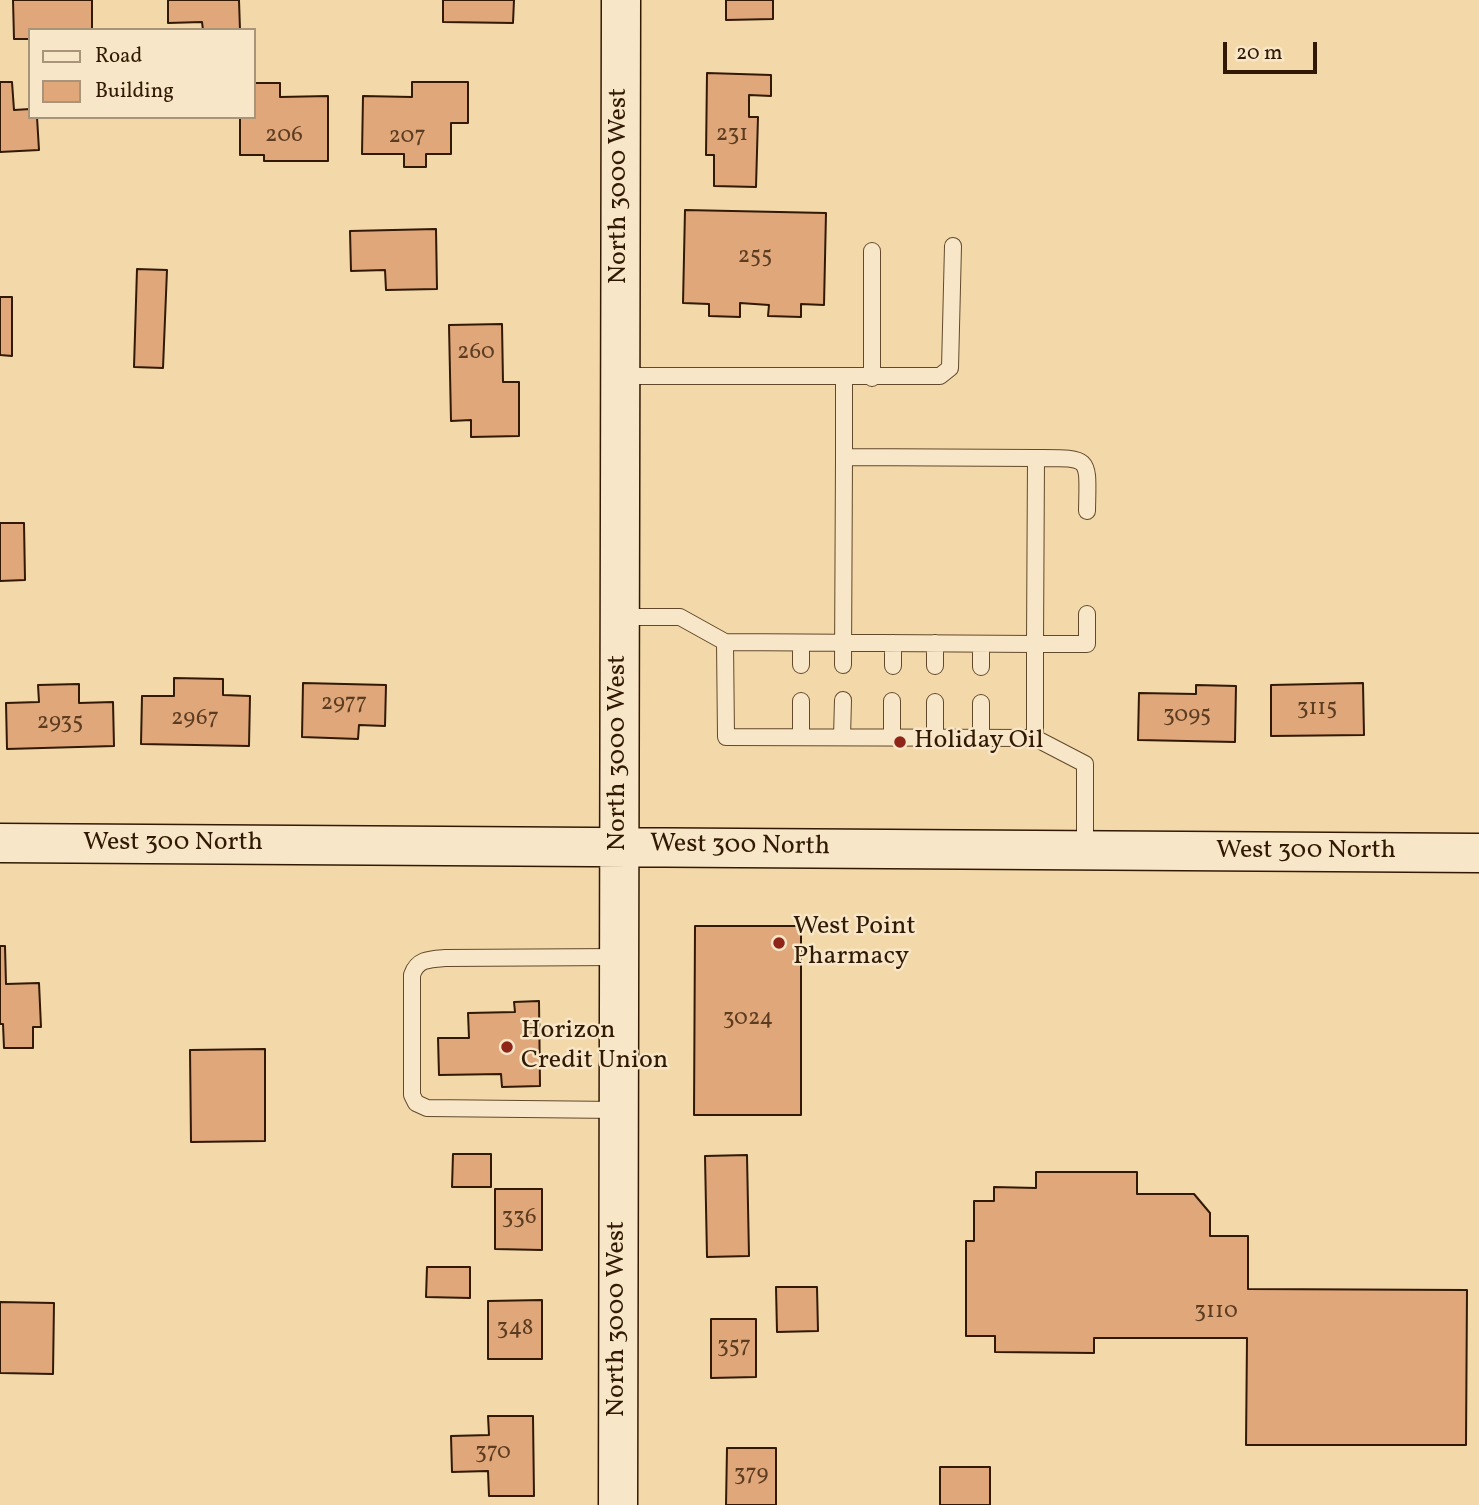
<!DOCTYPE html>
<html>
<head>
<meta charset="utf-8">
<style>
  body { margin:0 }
  #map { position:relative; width:1479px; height:1505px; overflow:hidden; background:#f3d9a9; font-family:Vollkorn,serif }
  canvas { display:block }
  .legend { position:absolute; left:28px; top:28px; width:228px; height:91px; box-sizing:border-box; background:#f7e6c7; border:2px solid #a89479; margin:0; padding:9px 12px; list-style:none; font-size:21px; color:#311903 }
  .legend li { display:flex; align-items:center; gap:14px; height:35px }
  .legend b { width:35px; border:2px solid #a89479 }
  .scale { position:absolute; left:1223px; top:42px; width:94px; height:32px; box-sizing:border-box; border:4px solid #311903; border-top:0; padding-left:9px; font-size:21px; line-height:24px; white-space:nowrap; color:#311903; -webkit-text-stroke:5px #f7e6c7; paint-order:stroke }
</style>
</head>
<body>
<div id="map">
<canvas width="1479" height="1505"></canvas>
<ul class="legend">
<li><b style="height:9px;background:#f7e6c7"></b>Road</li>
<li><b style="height:19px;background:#dfa77a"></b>Building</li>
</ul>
<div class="scale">20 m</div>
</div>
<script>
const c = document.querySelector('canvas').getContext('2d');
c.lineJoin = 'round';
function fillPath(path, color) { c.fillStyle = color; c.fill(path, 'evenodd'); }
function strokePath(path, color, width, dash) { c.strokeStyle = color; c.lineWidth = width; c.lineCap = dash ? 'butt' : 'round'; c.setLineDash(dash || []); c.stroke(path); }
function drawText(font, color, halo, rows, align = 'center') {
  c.font = font + ' Vollkorn,serif'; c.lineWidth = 5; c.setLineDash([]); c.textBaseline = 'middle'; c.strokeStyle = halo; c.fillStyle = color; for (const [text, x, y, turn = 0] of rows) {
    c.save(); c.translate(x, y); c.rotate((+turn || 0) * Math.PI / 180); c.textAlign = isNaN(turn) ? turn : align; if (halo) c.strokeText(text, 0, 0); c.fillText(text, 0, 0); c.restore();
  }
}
const building = new Path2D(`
  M13,0H92V30H30V39H14Z
  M168,0H239L240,30H203L202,22L168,23Z
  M443,0H514L513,23L443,22Z
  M726,0H773V19L726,20Z
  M707,73L771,75V96L749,95V117H758L756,187L714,186V155H706Z
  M0,82H12L14,110L30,109V117H37L39,150L0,152Z
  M412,82H468V123H451V154H426V167H404V154H362L363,96L412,97Z
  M254,83H280V97L328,96V161H264V155H240V118L223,117H254Z
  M685,210L826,213L824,305L801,304V317L768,316L769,305L740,303V317L709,316V304L683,303Z
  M436,229L437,289L386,290L385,270L351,271L350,231Z
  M137,269L167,270L163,368L134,367Z
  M0,297H12V356L0,355Z
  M502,324L503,382H519V436L471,437V420L451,421L449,325Z
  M0,523H24L25,580L0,581Z
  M174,678L223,679V695L250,696L249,746L141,744L142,696H174Z
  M303,683L386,685L385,726L359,725L358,739L302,737Z
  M1363,683L1364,735L1271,736V685Z
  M79,684V703L113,702L114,746L7,749L6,703L39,702L38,685Z
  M1196,685L1236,686L1235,742L1138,740L1139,693L1196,694Z
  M695,926H801V1115H694Z
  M0,946H5L6,984L39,983L41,1027H33V1048H4L3,1024H0Z
  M539,1001L540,1086L502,1087L501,1074L439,1075L438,1038H469L468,1013L515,1012L514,1002Z
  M265,1049V1141L191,1142L190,1050Z
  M453,1154H491V1187H452Z
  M747,1155L749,1256L707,1257L705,1156Z
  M1036,1172H1137V1194H1194L1210,1213V1236H1248V1289L1467,1290L1466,1445H1246L1247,1338H1094V1353L995,1352V1336H966V1241H974V1201H994V1187L1036,1188Z
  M495,1189H542V1250L495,1249Z
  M427,1267H470V1298L426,1297Z
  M776,1287H817L818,1331L777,1332Z
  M542,1300V1359H488V1301Z
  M0,1302L54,1303L53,1374L0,1373Z
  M711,1319H756V1377L711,1378Z
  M488,1416H533L534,1496H489L488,1471L452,1472L451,1436L489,1435Z
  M727,1448H776V1505H726Z
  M940,1467H990V1505H940Z`);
const lane = new Path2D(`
  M620,376H940L950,368L953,246
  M844,378V457
  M872,378V251
  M1036,458C1092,458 1088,456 1087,511
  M620,617H680L725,642L1035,644V738L726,737L725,642
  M801,643V665
  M981,644V667
  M843,665L844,457L1036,458L1035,644H1087V614
  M893,666V643
  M935,666V643
  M801,701V737
  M981,703V738
  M842,737L843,700
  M892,737V701
  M935,738V702
  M1035,738L1085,764V850
  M618,957L445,958C430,959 417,959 412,975V1095L416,1103L427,1108L618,1110`);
const secondary = new Path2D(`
  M0,843L1479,853
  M618,1505L621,0`);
const markers = [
  [900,742,7,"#8f2418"],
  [779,943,7,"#8f2418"],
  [507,1047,7,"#8f2418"]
];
const numberNames = [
  ["231",732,136],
  ["206",284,137],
  ["207",407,138],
  ["255",755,258],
  ["260",476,354],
  ["2977",344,705],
  ["3115",1317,710],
  ["3095",1187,717],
  ["2967",195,720],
  ["2935",60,724],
  ["3024",748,1020],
  ["336",519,1219],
  ["3110",1216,1313],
  ["348",515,1330],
  ["357",734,1348],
  ["370",493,1454],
  ["379",751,1476]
];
const streetNames = [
  ["North 3000 West",620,186,-90],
  ["North 3000 West",619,753,-90],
  ["West 300 North",173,844],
  ["West 300 North",740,847,1],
  ["West 300 North",1306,852],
  ["North 3000 West",618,1319,-90]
];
const poiNames = [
  ["Holiday Oil",914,742],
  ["West Point",793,928],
  ["Pharmacy",793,958],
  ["Horizon",521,1032],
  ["Credit Union",521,1062]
];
fillPath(building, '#dfa77a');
strokePath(building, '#311903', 2);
strokePath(lane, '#62492c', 18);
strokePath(secondary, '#311903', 41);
strokePath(lane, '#f7e6c7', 16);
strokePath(secondary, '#f7e6c7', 38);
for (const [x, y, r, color] of markers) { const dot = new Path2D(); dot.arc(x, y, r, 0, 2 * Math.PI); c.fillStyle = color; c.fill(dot); strokePath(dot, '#f7e6c7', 2.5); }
drawText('23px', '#5c3c21', null, numberNames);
drawText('26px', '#311903', '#f7e6c7', streetNames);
drawText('26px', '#311903', '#f7e6c7', poiNames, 'left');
</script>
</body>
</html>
